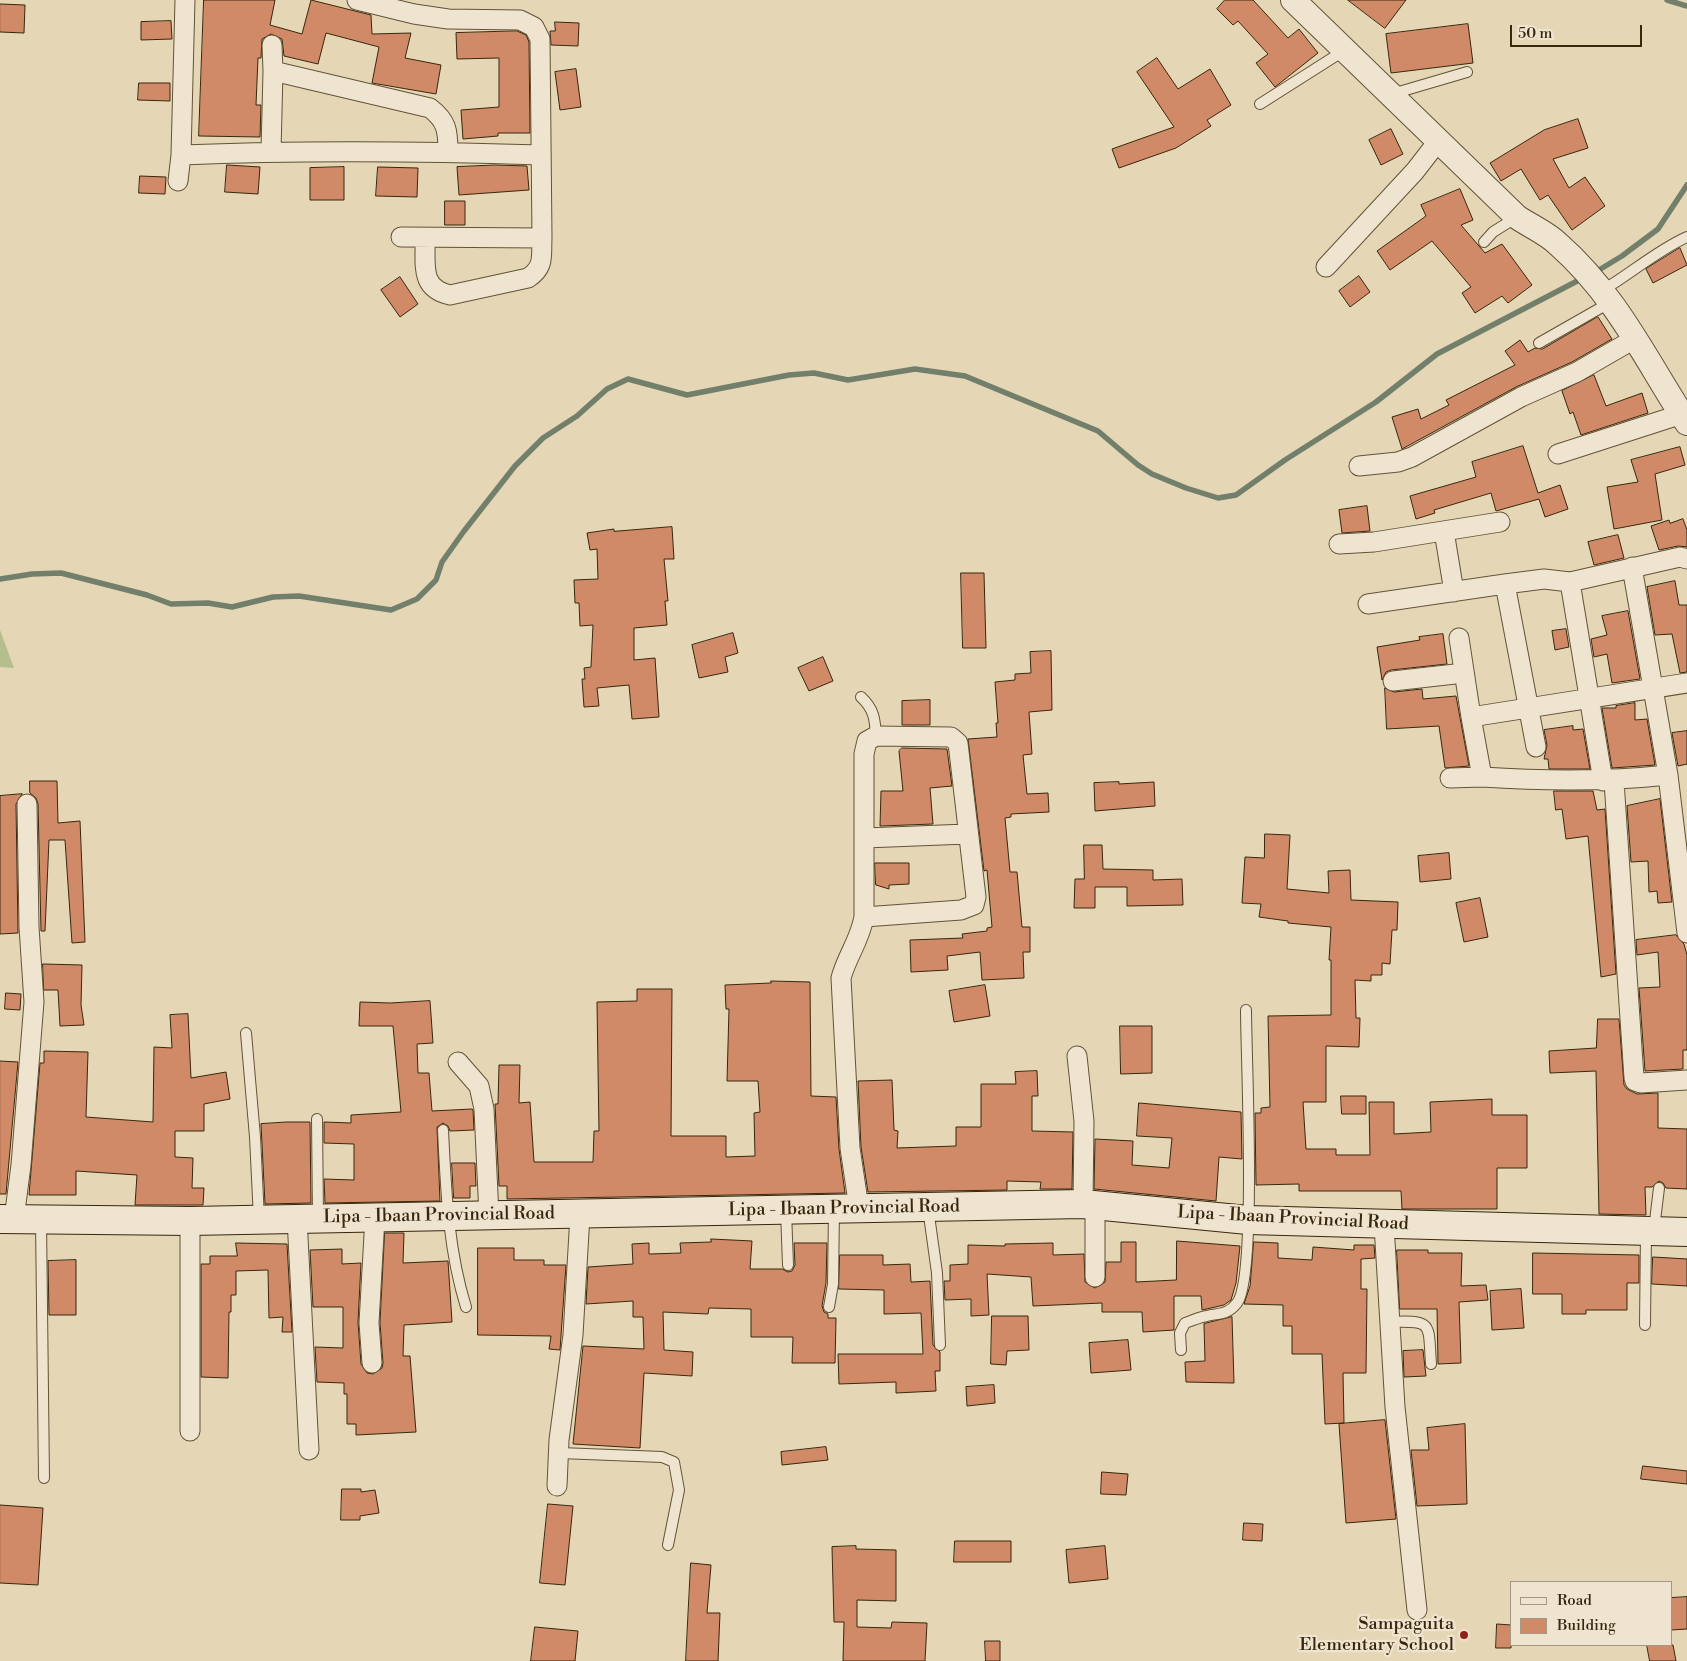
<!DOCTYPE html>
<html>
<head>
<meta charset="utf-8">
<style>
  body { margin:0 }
  #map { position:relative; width:1687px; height:1661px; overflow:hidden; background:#e5d6b6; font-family:"Libre Bodoni",serif }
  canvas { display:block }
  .legend { position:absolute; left:1510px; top:1581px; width:162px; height:65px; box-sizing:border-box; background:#eee4d0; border:1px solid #a59882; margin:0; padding:6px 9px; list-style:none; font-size:15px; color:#38270d }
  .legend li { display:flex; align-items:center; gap:10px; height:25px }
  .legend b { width:25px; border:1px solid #a59882 }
  .scale { position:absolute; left:1510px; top:25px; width:132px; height:22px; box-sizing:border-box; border:2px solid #38270d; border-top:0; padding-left:6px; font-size:15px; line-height:18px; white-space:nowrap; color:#38270d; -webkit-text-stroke:4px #eee4d0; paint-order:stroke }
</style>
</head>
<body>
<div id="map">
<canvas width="1687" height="1661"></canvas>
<ul class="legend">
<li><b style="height:6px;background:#eee4d0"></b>Road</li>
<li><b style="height:14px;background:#d08a67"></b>Building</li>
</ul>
<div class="scale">50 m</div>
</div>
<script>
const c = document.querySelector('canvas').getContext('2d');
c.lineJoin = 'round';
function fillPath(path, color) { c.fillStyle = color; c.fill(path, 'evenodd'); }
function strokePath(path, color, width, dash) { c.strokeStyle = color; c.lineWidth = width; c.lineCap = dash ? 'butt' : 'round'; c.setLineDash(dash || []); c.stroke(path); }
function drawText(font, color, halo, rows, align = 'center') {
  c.font = font + ' "Libre Bodoni",serif'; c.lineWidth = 4.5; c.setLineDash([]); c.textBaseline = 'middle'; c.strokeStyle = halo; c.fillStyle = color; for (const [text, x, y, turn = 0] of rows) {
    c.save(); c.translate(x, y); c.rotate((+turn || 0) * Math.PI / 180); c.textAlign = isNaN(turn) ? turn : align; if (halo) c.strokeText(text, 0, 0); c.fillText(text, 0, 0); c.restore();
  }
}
const green = new Path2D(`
  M0,630L14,668L0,667Z`);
const stream = new Path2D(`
  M1667,0L1687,6
  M1594,273L1622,256L1658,229L1687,185
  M0,579L32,574L61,573L147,595L171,604L208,603L232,607L273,597L299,596L391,610L417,599L436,580L442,562L464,531L515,466L543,438L577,416L607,389L628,379L687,395L789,375L814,373L848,380L915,369L965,376L1098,431L1138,465L1152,474L1186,488L1218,498L1236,495L1285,460L1376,402L1437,354L1583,278`);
const building = new Path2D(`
  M204,0H275L270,25L302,34L311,0L371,15L372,34L411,33L405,58L441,65L436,94L372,83L379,47L326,33L318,64L284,56L282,39L271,34L262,39L261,58H258L256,105H261L260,137L199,136Z
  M1225,0H1253L1288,38L1299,29L1318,53L1275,87L1256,63L1268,54L1238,21L1233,25L1217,9Z
  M1348,0H1406L1385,28Z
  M0,4L25,5L24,33L0,32Z
  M171,21L172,39L141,40V22Z
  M555,22L579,23L578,46L551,45L550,31H555Z
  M1468,24L1473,63L1391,73L1386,34Z
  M517,31L526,35L529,42L530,133H498V136L463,139L461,110L499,107V58L457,59L456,33Z
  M1157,58L1178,89L1210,69L1231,105L1207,120L1211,126L1176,148L1119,168L1112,149L1174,127L1137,72Z
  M576,69L581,107L560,110L555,72Z
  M139,83H170V101L138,100Z
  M1578,119L1588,148L1553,159L1569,188L1585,177L1605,206L1572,230L1548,195L1540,200L1521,169L1501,181L1490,163L1544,130Z
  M1391,129L1403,154L1381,165L1369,140Z
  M227,165L260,167L258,194L225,192Z
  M495,165L527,166L529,190L459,195L457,167Z
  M344,167V200H310V168Z
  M378,167L418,168L417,197L376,196Z
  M140,176L166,177L165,194L139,193Z
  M1460,189L1473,220L1461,225L1485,253L1502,244L1532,285L1508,303L1502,296L1475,313L1462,293L1471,287L1432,241L1390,270L1377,251L1426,216L1421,205Z
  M445,201H465V225H445Z
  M1680,248L1687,265L1653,283L1646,269Z
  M1359,276L1370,292L1350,307L1339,291Z
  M400,277L418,304L400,317L381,290Z
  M1598,317L1612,339L1572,362L1516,387L1402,449L1392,417L1418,409L1421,419L1449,405L1446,400L1515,365L1505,351L1520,340L1528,352L1535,348L1542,349Z
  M1594,375L1606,406L1642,393L1648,413L1581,435L1573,412L1570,414L1562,391Z
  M1523,446L1538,493L1560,485L1568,509L1545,517L1539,499L1496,511L1491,493L1434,510L1435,513L1416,519L1410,496L1476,477L1472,462Z
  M1680,447L1685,465L1655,474L1662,520L1614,529L1607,487L1638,482L1631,460Z
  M1367,506L1370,531L1342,533L1339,510Z
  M1683,519L1687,530V547L1678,546L1659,550L1651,526L1669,520L1670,523Z
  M672,527L674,559H664L668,601H665L667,625L634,628V660L655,658L659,717L632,719L629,685L597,688L599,706L584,707L582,679H585L584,668L591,667L593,625L580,626L579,603H575L574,580L598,579L597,549L590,550L587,533L614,529V531Z
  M1618,535L1624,558L1594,565L1588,542Z
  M961,573H984L986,648H963Z
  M1675,581L1679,605H1687V672L1680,673L1672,634L1655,635L1647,587Z
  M1628,611L1640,679L1612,683L1607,654L1594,657L1591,639L1607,635L1602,616Z
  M1566,629L1569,647L1555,650L1552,631Z
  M733,633L738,653L725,657L728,672L699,678L692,645Z
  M1443,634L1447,664L1391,670L1386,672L1382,680L1377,647L1420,640L1419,637Z
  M1051,651L1052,710L1029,712L1032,754L1023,755L1027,794L1048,793L1049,812L1011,814V817L1005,818L1010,872H1017L1022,927H1030V952H1023L1024,978L982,980L980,952L947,956L948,970L911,972L910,940L963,938L962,934L987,931V928L992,927L987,870L984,871L968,739L997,737L996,723H998L995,682L1015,680V674L1031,673L1030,652Z
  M823,657L833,681L809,691L798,668Z
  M1385,688L1394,692L1422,689L1423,699L1456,696L1469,766L1445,768L1439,726L1387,729Z
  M930,700V725H902V701Z
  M1635,703V720L1647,719L1655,765L1612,768L1602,708H1616V706Z
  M1573,726V730L1583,729L1590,769H1549L1548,759H1544L1547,745L1544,730Z
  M1687,731V764L1678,766L1672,733Z
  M902,748L947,749L952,786L930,788L933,824L880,826L881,791H903L899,751Z
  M30,781H57L58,823L80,821L85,942L72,943L65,840H49L45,931H41L38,804L36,798L30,793Z
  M1119,782V784L1154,782L1155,806L1095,811L1094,783Z
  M1554,791H1593L1597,810L1605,809L1616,974L1601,977L1588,836L1566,839L1562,809L1556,810Z
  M22,794L16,804L18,933L0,934V796Z
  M1660,799L1672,902L1658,903L1657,891L1649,892L1648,861L1631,862L1627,806Z
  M1265,834L1290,835L1287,889L1329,893L1328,871L1350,870L1351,900L1398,902L1397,930H1392L1390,964L1382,963V975H1371V981L1355,980L1356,1018H1360L1359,1047L1326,1046V1102H1303L1306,1149H1336V1155H1370L1369,1102H1394V1134L1431,1132L1430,1102L1492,1099V1115H1527V1168H1497V1209H1402L1401,1191H1299V1184L1256,1185L1255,1113H1261V1108L1270,1107L1268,1016L1331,1015V960H1329L1331,927L1288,923V921L1259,917L1261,904L1242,903L1245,857L1264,858Z
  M1084,845H1102L1103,869L1153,870V880L1182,879L1183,905L1127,906V887H1095V908H1074L1075,879H1084Z
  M1449,853L1451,879L1420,882L1418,856Z
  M875,863H909V884L889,885V889L876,885Z
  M1480,898L1488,937L1464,942L1456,903Z
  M1676,935L1684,944L1687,955V1050H1683V1069L1645,1071L1639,988L1660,987L1658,952L1637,955L1636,940Z
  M43,964L82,965L81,1005L84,1025L60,1026L58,990H44Z
  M771,981L810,982L811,1096L836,1097L839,1149L845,1193L507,1199V1186H499L495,1104H498L499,1065H520L519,1103L530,1102L534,1162H593L594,1131H599L597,1002L637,1001V989H672L671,1136H726V1157L755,1156L754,1113L760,1112L758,1081H727L729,1009H726L725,985L771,983Z
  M985,985L990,1016L954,1022L949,991Z
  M6,993L21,994L20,1010L5,1009Z
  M430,1001L433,1043L417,1044L418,1073H429L432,1111L472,1109L473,1110L474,1130L450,1131L448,1126L443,1123L437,1127L440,1201L325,1203L324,1179L354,1180V1144L324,1143V1122L351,1123V1115L401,1112L393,1026H359L360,1002L390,1003Z
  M188,1014L191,1078L226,1072L230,1099L204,1104V1131H175V1157L193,1158L192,1188H204L203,1205H135L137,1175L76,1171V1195H29L40,1063H44V1051L88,1052L86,1117L153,1122L154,1047L172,1048L170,1015Z
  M1598,1019H1619L1624,1085L1627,1089L1637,1094L1658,1093V1128L1687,1129V1189L1666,1188L1663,1183L1659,1181L1652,1187H1645L1646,1215L1599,1214L1596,1071L1550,1073L1549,1051L1596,1048Z
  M1120,1026H1152V1073L1121,1074Z
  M0,1061L18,1062L6,1194H0Z
  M1037,1071L1038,1096H1032V1131L1073,1132L1072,1189H1040L1041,1182L1007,1181V1190L868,1192L861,1147L858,1081L892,1080L894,1130L898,1131L897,1148L956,1146V1127H981V1084H1016L1015,1072Z
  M1341,1096H1366V1114H1342Z
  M1139,1103L1241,1112L1242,1159L1219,1157L1216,1201L1094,1189L1095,1139L1133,1141L1132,1165L1169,1168L1172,1138L1137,1136Z
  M287,1122H310L311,1203L265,1204L261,1124Z
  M452,1163H475L476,1186H470V1198H454Z
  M385,1233H404L403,1263L448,1261L452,1322L404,1325L403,1356H410L416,1432L356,1435V1424H347V1394H344V1383L317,1382L315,1347L343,1348V1307H313L310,1250L342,1249V1264L361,1263L358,1322L361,1364L367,1373L373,1374L382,1368L383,1363L380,1323Z
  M711,1239L752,1241L750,1269H782L788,1272L792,1271L795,1265L794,1243H827L826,1283L822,1306L824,1312L828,1314V1318H836L835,1363H792L793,1337H751V1309L709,1308L708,1314L663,1312L664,1350L693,1352L692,1376L644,1373L640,1448L573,1444L583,1346L644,1349L643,1317H633V1301L586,1304L588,1267L633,1264L632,1244L649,1243V1254L681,1253L680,1243L711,1242Z
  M1177,1241L1240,1246L1236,1283L1231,1300L1224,1305L1202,1310L1201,1296H1174V1330L1143,1332L1142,1312H1102V1303L1033,1306L1031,1277L987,1274L989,1315L971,1316V1299L945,1300L944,1281H950V1265L968,1264V1245L1005,1246V1244L1053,1243V1255L1084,1254L1085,1282L1095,1288L1105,1282L1106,1262H1121V1242H1136V1282L1176,1280Z
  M1254,1242L1278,1243V1258L1312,1260L1313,1247L1354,1250V1245H1374L1375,1258L1361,1259V1289H1367L1366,1373H1343L1344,1423L1325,1424L1322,1354H1292V1326H1283V1305L1244,1304L1250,1286Z
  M236,1243L287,1244L292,1332H282L283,1317L269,1318L268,1270L236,1271V1295H231V1312H229L228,1378L201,1377V1264H210V1256H237Z
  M478,1248H514V1260H544V1265H566L560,1350L549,1349L551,1336L478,1335Z
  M1397,1250H1428V1253H1462L1461,1286L1486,1285L1488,1300L1459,1302L1461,1363L1438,1364L1437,1309H1400Z
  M1533,1253L1639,1255V1283H1627V1310H1586V1314H1562V1294H1533Z
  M840,1255H883V1265L910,1264L911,1282L930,1281L933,1345L940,1352V1371H935L936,1391L896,1393V1382L839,1384L838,1354H923L921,1313L884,1314V1290L839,1289Z
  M1653,1257L1687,1259V1286L1652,1284Z
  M76,1260V1315H49L48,1261Z
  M1521,1289L1524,1328L1492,1330L1490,1291Z
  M992,1316H1028L1029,1350L1007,1351L1006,1365L991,1364Z
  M1232,1317L1234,1383L1186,1382L1185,1362L1205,1361L1204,1324Z
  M1128,1340L1131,1370L1091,1373L1089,1343Z
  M1423,1350L1426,1376L1404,1377L1403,1351Z
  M994,1385L995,1403L967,1406L966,1387Z
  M1385,1420L1396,1519L1346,1523L1339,1424Z
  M1465,1424L1467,1504L1417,1506L1411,1450H1429L1427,1428Z
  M826,1447L828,1460L782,1465L781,1452Z
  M1643,1466L1687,1471V1484L1641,1479Z
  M1102,1472L1128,1474L1126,1495L1101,1494Z
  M342,1489H361V1492L375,1490L379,1513L360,1516V1520H341Z
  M548,1504L573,1506L565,1585L540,1583Z
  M0,1505L43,1508L38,1585L0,1583Z
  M1244,1523L1263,1524L1262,1541L1243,1540Z
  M955,1541H1011V1562H954Z
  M856,1546V1549L896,1550V1601L857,1600V1627L891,1628L892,1622L927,1623L925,1661H843L844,1622H834L832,1547Z
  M1105,1546L1108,1579L1069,1583L1066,1550Z
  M691,1563L711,1565L707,1613H720L718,1661H686Z
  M1687,1597V1629L1671,1630V1598Z
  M1497,1624L1511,1625V1648H1496Z
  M535,1627L578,1631L575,1661H531Z
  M985,1641H1000V1661H986Z
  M1647,1645H1673L1676,1661H1650Z`);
const service = new Path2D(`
  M1392,94L1467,72
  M1260,104L1345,50
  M1484,242L1493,232L1517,217
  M1603,290C1632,273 1656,251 1687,237
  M1539,343L1611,302
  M861,697C874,709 875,719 876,736
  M246,1033L255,1137L259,1219
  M317,1119L318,1218
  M443,1130C446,1190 448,1249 466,1307
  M928,1208L937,1273L940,1345
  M786,1211L788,1265
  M41,1220L44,1478
  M1654,1229L1659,1188
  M829,1307L833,1284L834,1210
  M1389,1322C1434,1320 1428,1323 1431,1364
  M1645,1325L1646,1232
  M1181,1350L1180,1333L1185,1323C1192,1321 1199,1317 1207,1316C1219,1313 1228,1315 1237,1303C1257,1277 1246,1056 1246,1010
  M560,1453L662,1457L674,1462L679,1490L668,1545`);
const minor = new Path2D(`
  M185,0L181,155C301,150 421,151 541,155
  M357,0L414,14L448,19L520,20L534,27L540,39L542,238C541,256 545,267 528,278L450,295C419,288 426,264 425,238
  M272,45L273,71
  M271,152L273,71L430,108C447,121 448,131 448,152
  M178,181L181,155
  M401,237L542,238
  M1326,267L1415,171L1439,140
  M1558,454L1682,414
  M1359,466L1398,462L1412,457L1521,397L1577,372L1636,338
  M1444,531L1454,592
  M1339,544L1374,542L1500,522
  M1632,567L1668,775
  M1570,582L1680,557L1687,559
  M1368,604L1505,584
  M1459,638L1471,717
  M1393,681L1464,673
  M1687,683L1471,717L1482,777C1545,781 1604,782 1668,775L1687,933
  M1536,747L1505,584L1544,579L1570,582L1603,781
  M1450,778L1482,777
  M1614,781L1634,1078L1635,1081L1641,1083L1687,1080
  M865,838L967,834
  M1077,1056L1084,1121L1083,1204
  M458,1062L479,1086L484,1109L489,1216
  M1095,1204V1277
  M859,1208L850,1148L841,978C847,956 860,940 864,917V754L867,741L876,736L951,737L958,743L976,897L974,905L961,910L864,917
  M297,1218L309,1450
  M14,1219L21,1165L34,1002L29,927L27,804
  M1384,1225L1395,1407L1417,1610
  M372,1363L369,1323L375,1217
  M190,1431V1221
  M557,1486L559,1440L573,1335L580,1215`);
const tertiary = new Path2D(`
  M1293,0L1517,217C1530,226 1547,233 1558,244C1616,295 1646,360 1687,423`);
const secondary = new Path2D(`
  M0,1219L190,1221L1083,1204L1248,1220L1687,1232`);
const markers = [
  [1464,1635,5,"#8f2418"]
];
const streetNames = [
  ["Lipa - Ibaan Provincial Road",844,1209,-1],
  ["Lipa - Ibaan Provincial Road",439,1216,-1],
  ["Lipa - Ibaan Provincial Road",1293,1219,3]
];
const poiNames = [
  ["Sampaguita",1454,1625],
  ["Elementary School",1454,1646]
];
fillPath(green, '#b5be8e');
strokePath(stream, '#717f6b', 5.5);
fillPath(building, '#d08a67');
strokePath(building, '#38270d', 1);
strokePath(service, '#635337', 12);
strokePath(minor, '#635337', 21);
strokePath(tertiary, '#635337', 26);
strokePath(secondary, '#38270d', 30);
strokePath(service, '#eee4d0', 10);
strokePath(minor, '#eee4d0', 19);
strokePath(tertiary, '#eee4d0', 24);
strokePath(secondary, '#eee4d0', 28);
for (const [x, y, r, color] of markers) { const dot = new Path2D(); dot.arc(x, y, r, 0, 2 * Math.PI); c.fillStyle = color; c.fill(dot); strokePath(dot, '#eee4d0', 2); }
drawText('18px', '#38270d', '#eee4d0', streetNames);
drawText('18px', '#38270d', '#eee4d0', poiNames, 'right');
</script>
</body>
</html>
